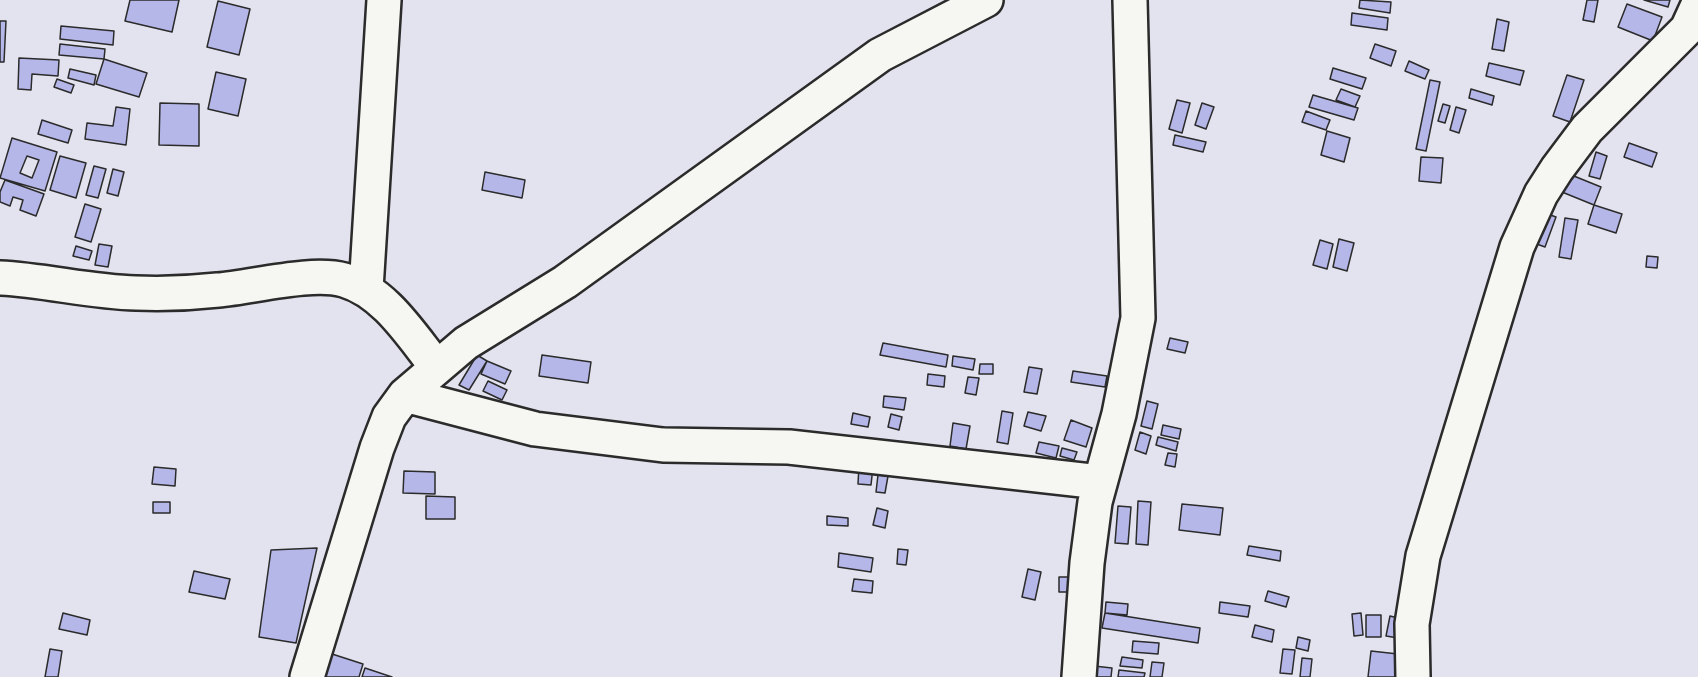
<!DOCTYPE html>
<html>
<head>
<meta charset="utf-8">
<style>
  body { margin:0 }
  canvas { display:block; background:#e3e3ef }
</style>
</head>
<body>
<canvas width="1698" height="677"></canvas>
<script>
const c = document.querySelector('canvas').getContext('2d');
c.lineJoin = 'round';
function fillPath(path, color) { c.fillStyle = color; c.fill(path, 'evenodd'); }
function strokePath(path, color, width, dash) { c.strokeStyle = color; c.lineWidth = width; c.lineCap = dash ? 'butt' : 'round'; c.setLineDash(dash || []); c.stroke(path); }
const building = new Path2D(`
  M130,0H179L172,32L125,21Z
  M1360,0L1391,2L1390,13L1359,8Z
  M1587,0H1598L1594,22L1583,20Z
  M1644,0H1670L1668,7Z
  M218,1L250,9L239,55L207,47Z
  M1627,4L1662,17L1653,41L1618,27Z
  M1352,13L1388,18L1387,30L1351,25Z
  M1497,19L1509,22L1504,51L1492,49Z
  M0,21H6L4,62H0Z
  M61,26L114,31L113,45L60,39Z
  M60,44L105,49L104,59L59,55Z
  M1375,44L1396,51L1391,66L1370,58Z
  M19,58L59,60L58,76L32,74L31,90L18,89Z
  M104,59L147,73L139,97L96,84Z
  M1409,61L1429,70L1425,79L1405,71Z
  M1489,63L1524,71L1520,85L1486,76Z
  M1333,68L1366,78L1362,89L1330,79Z
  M70,69L96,75L94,85L68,78Z
  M216,72L246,79L238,116L208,109Z
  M1567,75L1584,80L1570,122L1553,116Z
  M57,79L74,85L71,93L54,87Z
  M1430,80L1440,82L1426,151L1416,149Z
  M1341,89L1360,96L1355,107L1336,100Z
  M1471,89L1494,96L1492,105L1469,98Z
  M1313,95L1358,108L1354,120L1309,107Z
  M1177,100L1190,103L1182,133L1169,129Z
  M160,103L199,104V146L159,145Z
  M1202,103L1214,107L1206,129L1195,125Z
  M1443,104L1450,106L1445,123L1438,121Z
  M116,107L130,109L126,145L85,139L87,123L113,126Z
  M1456,107L1466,110L1459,133L1450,130Z
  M1306,111L1330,120L1326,130L1302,122Z
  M42,120L72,130L68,143L38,134Z
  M1327,131L1350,138L1344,162L1321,155Z
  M1175,135L1206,142L1203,152L1173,145Z
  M12,138L57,152L45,191L0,178ZM27,156L39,160L32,178L20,173Z
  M1629,143L1657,153L1652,167L1624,157Z
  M1596,152L1607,156L1600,179L1589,176Z
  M60,156L86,163L76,198L50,190Z
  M1421,157L1443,158L1441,183L1419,181Z
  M94,166L106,169L98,198L86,195Z
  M113,169L124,172L118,196L107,193Z
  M485,172L525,180L522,198L482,190Z
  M1564,172L1601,187L1594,205L1557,190Z
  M5,180L44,194L36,216L20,210L23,200L13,197L10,206L0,202V192Z
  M85,204L101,209L91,242L75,237Z
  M1594,205L1622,214L1616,233L1588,224Z
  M1545,213L1556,217L1545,247L1534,243Z
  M1565,218L1578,220L1571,259L1559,257Z
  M1339,239L1354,243L1347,271L1333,267Z
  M1320,240L1333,244L1327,269L1313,265Z
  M99,244L112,246L108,267L95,265Z
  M76,246L92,251L89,260L73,256Z
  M1647,256L1658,257L1657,268L1646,267Z
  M1170,338L1188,342L1185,353L1167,349Z
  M883,343L948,355L946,367L880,355Z
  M477,355L487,361L469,390L459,385Z
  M542,355L591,362L588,383L539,376Z
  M953,356L975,359L973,370L952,366Z
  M487,361L511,371L505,384L481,374Z
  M980,364H993V374H979Z
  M1029,367L1042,369L1037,394L1024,392Z
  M1073,371L1107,376L1105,387L1071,382Z
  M928,374L945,376L944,387L927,385Z
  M968,377L979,378L976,395L965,393Z
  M488,381L507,390L502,400L483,391Z
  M884,396L906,398L904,410L883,407Z
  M1147,401L1158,404L1152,429L1141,426Z
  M1002,411L1013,413L1008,444L997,442Z
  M1028,412L1046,416L1041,431L1024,426Z
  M853,413L870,417L868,427L851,424Z
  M891,414L902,417L899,430L888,427Z
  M1071,420L1092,428L1086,447L1064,440Z
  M953,423L970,426L966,449L950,446Z
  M1163,425L1181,429L1179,439L1161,435Z
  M1140,432L1151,436L1146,454L1135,450Z
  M1158,437L1178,442L1176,451L1156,445Z
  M1039,442L1059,446L1056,458L1036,453Z
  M1062,448L1077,452L1074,460L1060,456Z
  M1168,453L1177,454L1175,467L1165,465Z
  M859,465L873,467L871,485L858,484Z
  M154,467L176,469L175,486L152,484Z
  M404,471L435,472V494L403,493Z
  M878,475L888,476L885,493L876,492Z
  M426,496L455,497V519H426Z
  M1138,501L1151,502L1148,545L1136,544Z
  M153,502H170V513H153Z
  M1182,504L1223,508L1220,535L1179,530Z
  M1118,506L1131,507L1128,544L1115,543Z
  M877,508L888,511L885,528L873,525Z
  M827,516L848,518V526L827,525Z
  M1249,546L1281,551L1280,561L1247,555Z
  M317,548L296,643L259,637L271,550Z
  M898,549L908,550L906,565L897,564Z
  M839,553L873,558L871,572L838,567Z
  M1028,569L1041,572L1035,600L1022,597Z
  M194,571L230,579L225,599L189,592Z
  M1059,577H1071L1072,592H1059Z
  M854,579L873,581L872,593L852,591Z
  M1268,591L1289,597L1286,607L1265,601Z
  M1106,602L1128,604L1127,615L1105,613Z
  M1220,602L1250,606L1248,617L1219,613Z
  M63,613L90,620L87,635L59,629Z
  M1105,613L1200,628L1198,643L1102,628Z
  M1361,613L1363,635L1354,636L1352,614Z
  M1366,615H1381V637H1366Z
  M1390,616L1402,619L1398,638L1386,636Z
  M1255,625L1274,630L1272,642L1252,637Z
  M1298,637L1310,640L1308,651L1296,648Z
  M1133,641L1159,643L1158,654L1132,652Z
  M50,649L62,651L58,677H45Z
  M1283,649L1295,650L1292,674L1280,673Z
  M1371,651L1398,654L1396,677H1368Z
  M329,653L363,664L359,677H321Z
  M1122,657L1143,660L1142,668L1120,666Z
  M1302,658L1312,659L1310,677H1300Z
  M1152,662L1164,663L1162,677H1150Z
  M1094,666L1112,668L1111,677H1093Z
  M365,668L392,677H362Z
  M1119,670L1145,673L1144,677H1118Z`);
const minor = new Path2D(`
  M0,278C45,280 90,292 136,293C163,294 191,293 218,290C253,287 312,271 344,280C385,292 411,335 436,366
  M366,289L384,0
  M405,395L535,429L663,445L789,447L1100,482
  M307,677L377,448L389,417L405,395L466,343L565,282L880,55L986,0
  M1079,677L1087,563L1095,502L1119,414L1138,318L1130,0
  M1413,677L1412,624L1423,556L1517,247L1541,194L1557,169L1587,129L1687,29L1698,5`);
fillPath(building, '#b6b7e9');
strokePath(building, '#2b2b2b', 1.5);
strokePath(minor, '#2b2b2b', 38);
strokePath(minor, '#f6f6f2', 33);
</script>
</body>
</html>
